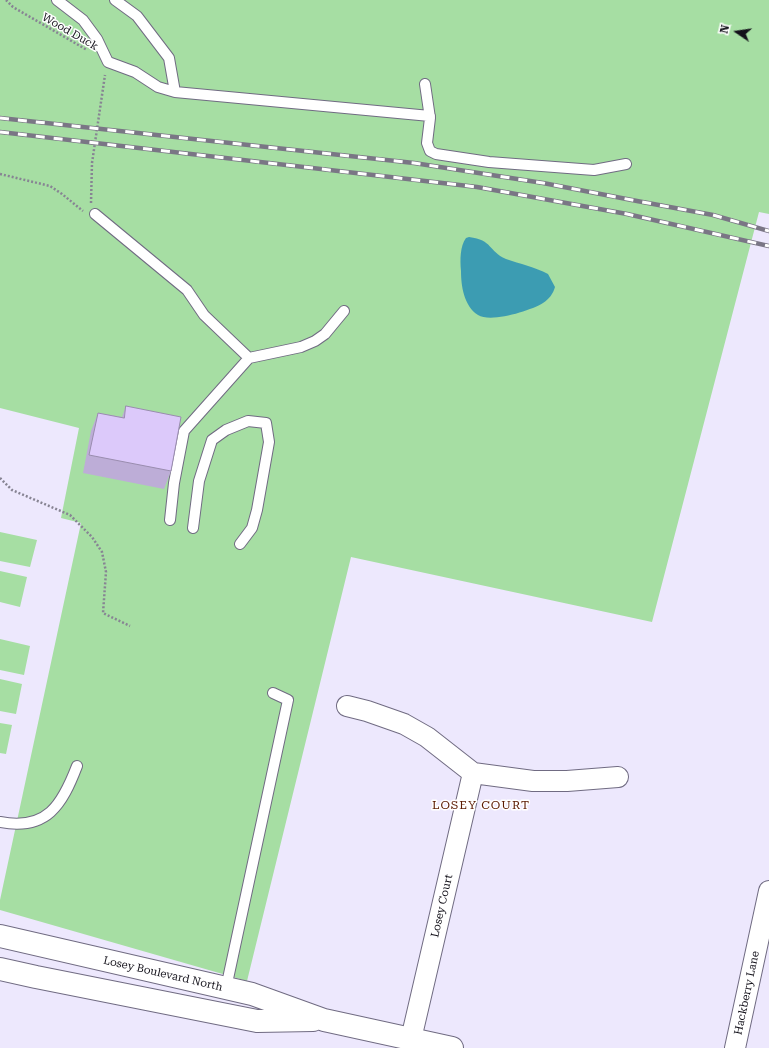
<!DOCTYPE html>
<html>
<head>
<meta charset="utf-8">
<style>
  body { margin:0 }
  #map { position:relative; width:769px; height:1048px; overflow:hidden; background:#ede8fd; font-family:"Roboto Serif",serif }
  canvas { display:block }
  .north { position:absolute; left:717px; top:12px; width:40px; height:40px; -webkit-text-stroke:3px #fff; paint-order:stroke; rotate:283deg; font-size:11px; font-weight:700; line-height:16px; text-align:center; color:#13111a }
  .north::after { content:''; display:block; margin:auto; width:14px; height:18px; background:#13111a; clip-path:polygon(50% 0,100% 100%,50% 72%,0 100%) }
</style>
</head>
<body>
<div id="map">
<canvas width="769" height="1048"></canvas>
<div class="north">N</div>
</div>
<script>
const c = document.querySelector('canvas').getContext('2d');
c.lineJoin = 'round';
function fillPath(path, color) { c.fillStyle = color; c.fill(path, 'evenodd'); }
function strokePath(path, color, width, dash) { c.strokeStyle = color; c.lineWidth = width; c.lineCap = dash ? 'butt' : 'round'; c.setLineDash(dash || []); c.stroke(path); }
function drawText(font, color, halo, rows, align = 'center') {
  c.font = font + ' "Roboto Serif",serif'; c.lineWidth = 3; c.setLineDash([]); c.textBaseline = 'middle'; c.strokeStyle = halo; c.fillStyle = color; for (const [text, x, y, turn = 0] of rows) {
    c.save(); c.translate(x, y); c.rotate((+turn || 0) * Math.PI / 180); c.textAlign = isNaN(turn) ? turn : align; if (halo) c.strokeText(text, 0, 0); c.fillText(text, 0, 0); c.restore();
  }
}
const green = new Path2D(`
  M0,0H769V214L759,212L652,622L351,557L247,981L0,910V900L81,523L61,518L79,428L0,408Z
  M0,532L37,540L30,567L0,561Z
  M0,571L27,577L20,607L0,602Z
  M0,639L30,646L24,675L0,670Z
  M0,679L22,684L16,714L0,711Z
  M0,723L12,725L6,754L0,753Z`);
const water = new Path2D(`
  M469,237C493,240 488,251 506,259C520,264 535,267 548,274L555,287C553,294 549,299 543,303C530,311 491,323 478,315C464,306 461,286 461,271C460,260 460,246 466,238Z`);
const path = new Path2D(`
  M6,0L13,7L87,50
  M0,174L50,186L62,194L83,211
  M91,203L92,163L105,75
  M0,478L12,490L70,515L92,537L102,552L106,572L103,613L130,626`);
const lane = new Path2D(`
  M57,0L83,20L97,39L108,62L135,72L158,87L175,92L430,116
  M115,0L137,16L169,58L175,92
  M425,84L430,118L427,143L430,151L436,154L489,162L594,170L626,164
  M95,214L187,290L204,315L249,358
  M170,520L174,483L184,431L249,358L301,347L315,341L325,334L344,311
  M193,528L199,481L212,440L226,430L248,421L266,423L269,442L257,510L252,528L240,544
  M0,822C47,831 62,805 77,766
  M226,988L288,700L273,693`);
const street = new Path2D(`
  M347,706L367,711L404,724L427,737L473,773L533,781H567L618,777
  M411,1039L473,773
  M735,1048L769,891`);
const primary = new Path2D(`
  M0,936L252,994L324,1020L452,1048
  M0,969L36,977L257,1021L313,1020`);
const rail = new Path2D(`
  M0,118L414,163L543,183L637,201L713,215L769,231
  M0,132L477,187L627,214L769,246`);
const wall = new Path2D(`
  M126,406L171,471L164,489L83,473L91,431L98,413L122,417Z`);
const building = new Path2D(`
  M126,406L181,417L171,471L89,455L98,413L124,418Z`);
const streetNames = [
  ["Wood Duck",70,32,30],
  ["Losey Court",442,906,-77],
  ["Losey Boulevard North",163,974,13],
  ["Hackberry Lane",747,993,-78]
];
const neighbourhoodNames = [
  ["LOSEY COURT",481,805]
];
fillPath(green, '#a6dea3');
fillPath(water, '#3c9cb2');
strokePath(lane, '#706b82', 12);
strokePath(street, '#706b82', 22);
strokePath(primary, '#706b82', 24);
strokePath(path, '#878493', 2.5, [2, 2]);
strokePath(lane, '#fff', 10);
strokePath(street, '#fff', 20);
strokePath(primary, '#fff', 22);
strokePath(rail, '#7a7685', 4.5);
strokePath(rail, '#fff', 3, [9]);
fillPath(wall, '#bdadd7');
fillPath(building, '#dcc9fa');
strokePath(building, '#9a8daf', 1);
drawText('11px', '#13111a', '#fff', streetNames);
c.letterSpacing = '1px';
drawText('12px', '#5b1a02', '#fff', neighbourhoodNames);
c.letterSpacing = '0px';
</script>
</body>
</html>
